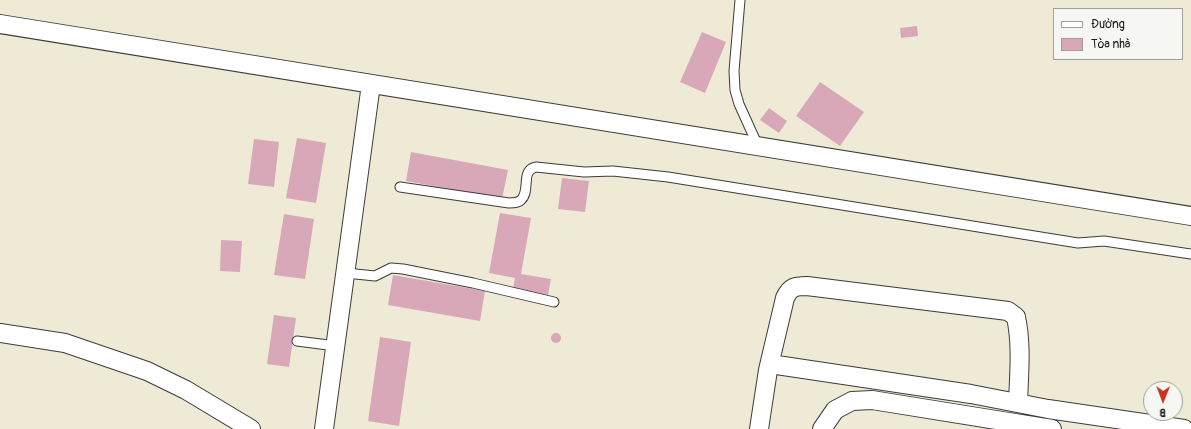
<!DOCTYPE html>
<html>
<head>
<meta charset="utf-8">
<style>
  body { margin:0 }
  #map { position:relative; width:1191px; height:429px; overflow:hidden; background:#efead5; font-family:Pangolin,sans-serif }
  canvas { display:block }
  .legend { position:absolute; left:1053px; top:8px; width:130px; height:52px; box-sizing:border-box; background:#f6f6f2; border:1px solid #9f9f9c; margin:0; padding:5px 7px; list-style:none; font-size:12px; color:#1c1c1c }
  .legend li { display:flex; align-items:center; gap:8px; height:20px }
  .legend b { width:20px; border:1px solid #9f9f9c }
  .north { position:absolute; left:1143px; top:381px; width:40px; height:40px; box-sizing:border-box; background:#f6f6f2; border:1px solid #9f9f9c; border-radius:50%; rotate:181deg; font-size:11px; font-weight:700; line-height:16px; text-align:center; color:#1c1c1c }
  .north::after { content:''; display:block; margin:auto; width:14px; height:18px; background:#c8321e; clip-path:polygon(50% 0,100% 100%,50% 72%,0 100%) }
</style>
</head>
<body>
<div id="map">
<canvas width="1191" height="429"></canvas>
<ul class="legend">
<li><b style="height:5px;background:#fff"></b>Đường</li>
<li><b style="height:11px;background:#d8a8b9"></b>Tòa nhà</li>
</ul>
<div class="north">B</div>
</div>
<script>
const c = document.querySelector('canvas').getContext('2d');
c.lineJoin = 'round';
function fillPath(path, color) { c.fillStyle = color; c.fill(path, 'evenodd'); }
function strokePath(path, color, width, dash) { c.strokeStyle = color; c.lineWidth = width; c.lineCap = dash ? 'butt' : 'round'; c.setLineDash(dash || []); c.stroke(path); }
const building = new Path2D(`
  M917,26L918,36L901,38L900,28Z
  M702,32L726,42L705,93L680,82Z
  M820,82L864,112L840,146L796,116Z
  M769,108L787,121L779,133L760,120Z
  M297,138L326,143L316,203L286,198Z
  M254,139L279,142L274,187L248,184Z
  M411,152L508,170L502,199L406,181Z
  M562,178L589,181L585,212L558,209Z
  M500,213L531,218L521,274L551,279L548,295L513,289L515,278L489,273Z
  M284,214L314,219L305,279L274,275Z
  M221,240L242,241L240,272L220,271Z
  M393,275L485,291L480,321L388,305Z
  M274,315L296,318L289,367L267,364Z
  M551 338a5 5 0 1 1 10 0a5 5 0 1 1-10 0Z
  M380,337L411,342L399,426L368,421Z`);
const service = new Path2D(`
  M740,0L734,71L735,90L739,104L758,146
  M400,187L509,203C513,203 518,203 521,200C531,191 520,170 536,167L584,172L613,171L668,177L1078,243L1104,241L1191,254
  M346,273L375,276L391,268L403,269L473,283L554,302
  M297,341L336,346`);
const minor = new Path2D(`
  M0,24L1191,216
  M0,333L65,343L147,371L186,390L251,429
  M770,364L971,394L1048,409L1184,429
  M324,429L371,84
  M759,429L768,370L785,298C790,287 795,286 807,286L1008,311L1016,317C1022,345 1019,374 1018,403
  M822,429L835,410L852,401L872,400L1052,429`);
fillPath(building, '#d8a8b9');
strokePath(service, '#3c3b38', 11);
strokePath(minor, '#3c3b38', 20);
strokePath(service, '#fff', 9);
strokePath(minor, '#fff', 18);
</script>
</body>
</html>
